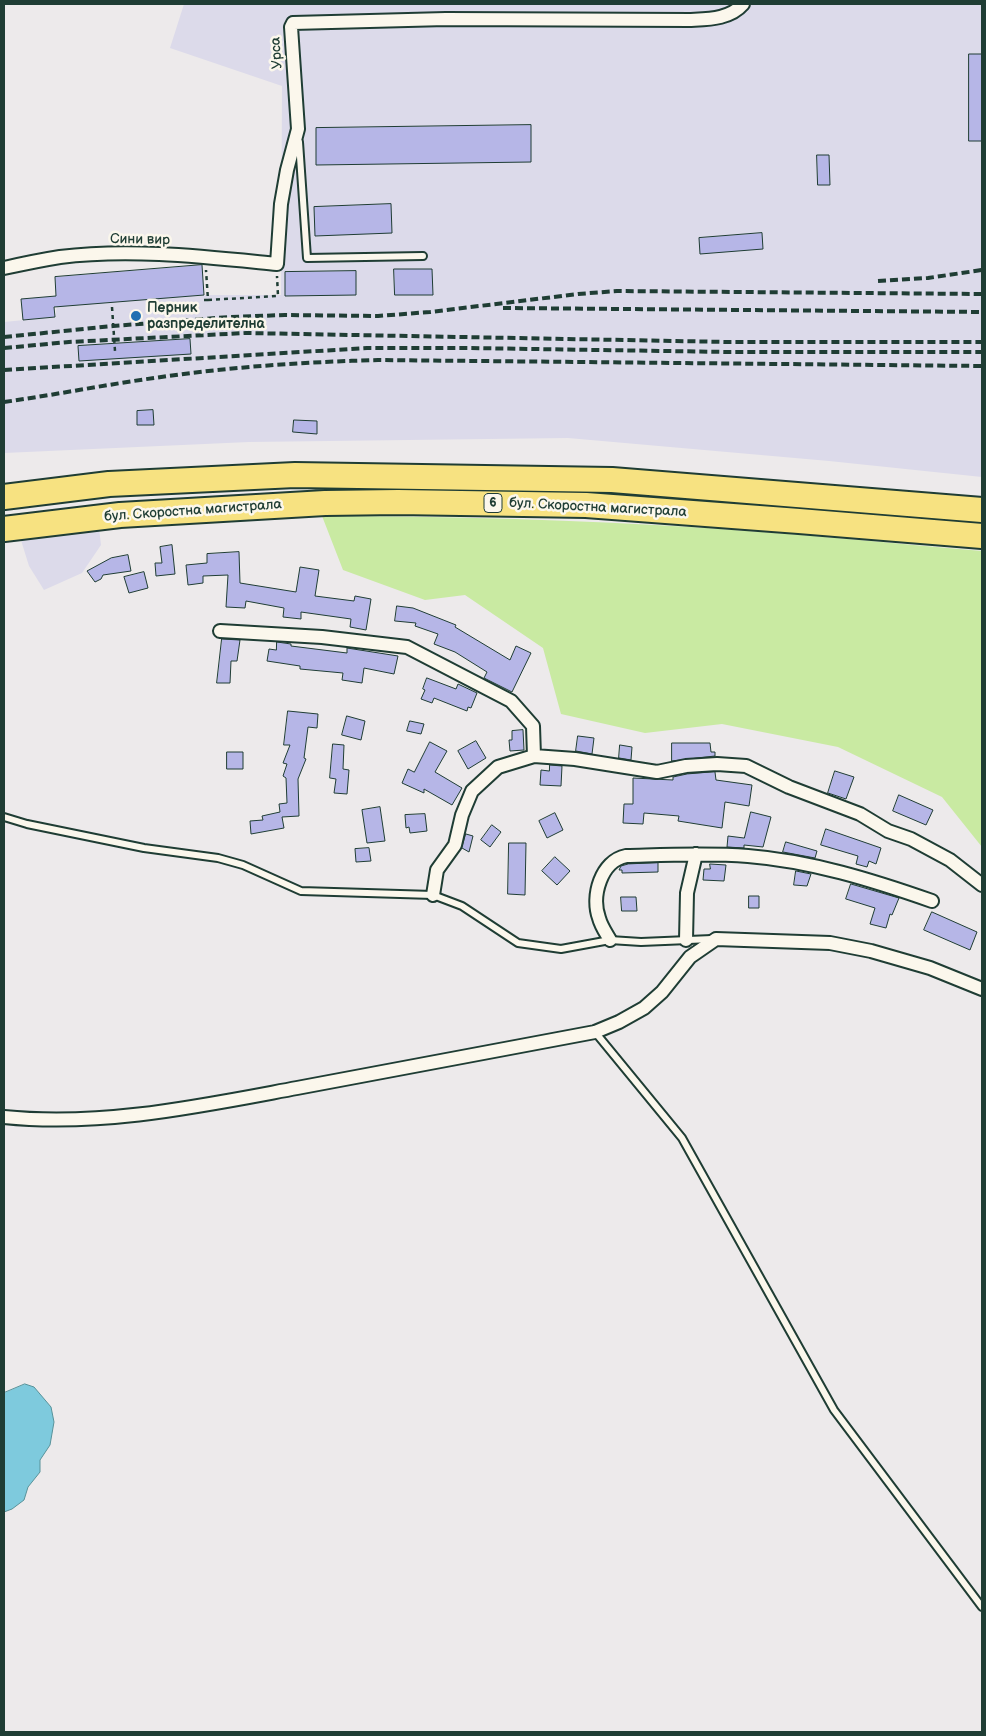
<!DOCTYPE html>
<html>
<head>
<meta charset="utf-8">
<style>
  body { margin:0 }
  #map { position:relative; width:986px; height:1736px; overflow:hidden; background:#edeaeb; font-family:"Balsamiq Sans",sans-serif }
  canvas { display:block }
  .frame { position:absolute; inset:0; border:5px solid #1f3d34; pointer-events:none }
</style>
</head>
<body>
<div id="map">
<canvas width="986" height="1736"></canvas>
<div class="frame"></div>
</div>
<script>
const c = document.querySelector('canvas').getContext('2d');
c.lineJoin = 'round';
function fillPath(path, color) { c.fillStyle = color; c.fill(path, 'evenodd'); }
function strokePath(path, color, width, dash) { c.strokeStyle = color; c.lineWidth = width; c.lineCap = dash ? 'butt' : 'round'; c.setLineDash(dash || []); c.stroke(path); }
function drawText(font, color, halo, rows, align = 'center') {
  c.font = font + ' "Balsamiq Sans",sans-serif'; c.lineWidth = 5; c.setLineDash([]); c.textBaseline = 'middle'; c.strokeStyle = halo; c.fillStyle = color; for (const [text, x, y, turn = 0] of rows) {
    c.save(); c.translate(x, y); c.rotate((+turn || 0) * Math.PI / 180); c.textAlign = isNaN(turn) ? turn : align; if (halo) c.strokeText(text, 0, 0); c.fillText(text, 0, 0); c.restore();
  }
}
const built = new Path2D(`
  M184,4H982V477L829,461L568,438L249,442L4,453V322L55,317L57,306L204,295H281L282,86L170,48Z
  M99,528L101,545L82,573L44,590L29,566L20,537Z`);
const green = new Path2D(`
  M322,516C451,516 579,520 707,528C799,534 891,543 982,551V847L942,797L838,747L722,724L645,733L561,714L543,648L465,595L425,600L343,570Z`);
const water = new Path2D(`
  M25,1384L34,1387L51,1407L54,1422L50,1445L40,1460V1472L28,1487L24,1500L12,1509L4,1512V1393Z`);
const building = new Path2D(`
  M969,54H982V141H969Z
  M531,125V162L316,165V128Z
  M817,155H829L830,185H818Z
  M391,204L392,233L315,236L314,207Z
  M762,233L763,249L700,254L699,238Z
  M202,265L204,295L54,307L55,317L23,320L21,299L56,296L55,277Z
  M394,269H432L433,295H395Z
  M356,271V295L285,296V272Z
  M190,339L191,354L79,361L78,346Z
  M153,410L154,425H137V411Z
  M294,420L317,421V434L293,432Z
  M172,545L175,574L156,576L155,563H162L160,547Z
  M239,552L240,583L296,592L300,567L319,570L315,596L354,601L355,596L371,599L366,630L350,627L351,619L301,612V619L283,617L284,608L246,601L245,608L226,607L228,575L203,576V583L188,585L186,565L207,563V554Z
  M128,555L131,571L103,575L101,579L95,582L87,571L111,558Z
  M144,572L148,588L129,593L124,577Z
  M397,606L413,608L456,625L455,627L510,660L516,646L531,653L512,692L484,678L487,672L455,652L434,644L438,634L415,626L416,623L395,621Z
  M222,639L240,640L237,661H231L230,683H217Z
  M277,642L291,644V646L347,653V648L398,656L394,674L364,668L362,683L342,680L343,673L300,669V666L267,661L269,649L276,650Z
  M427,678L456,689L458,684L477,693L471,708L468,707L467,711L434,698L432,703L421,699L425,690L423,689Z
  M288,711L318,714L317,728L308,727L304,758L306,759L298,779L299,816L282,817L284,828L251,834L250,821L263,820L262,816L280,812L279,804L287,803L286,778L283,776L287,764L283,763L290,745H284Z
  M347,716L365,721L361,740L342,735Z
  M410,721L424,724L421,734L407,731Z
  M523,730L524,750L510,751L509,740H512V731Z
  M578,736L594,738L592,754L576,751Z
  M476,741L486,758L468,769L458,751Z
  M430,742L447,751L435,772L462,788L452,805L424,789V793L402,783L408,769L414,772Z
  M672,743H710L711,752H715V756L672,761Z
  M333,744L344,745L343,769L349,770L347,794L334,793L336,779L330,778Z
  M620,745L632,747L631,760L619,758Z
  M227,752H243V769H227Z
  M550,765L562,766L561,786L540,785L541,770L549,771Z
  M835,771L854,777L846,799L828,793Z
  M715,772L716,780L752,785L749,806L725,802L722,828L678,821L679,816L644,813L643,824L623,823L624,804H633V778L673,780V777L687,774Z
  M899,795L933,810L926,825L893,811Z
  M380,807L385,841L367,843L362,810Z
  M751,812L771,817L763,847L744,845V848L727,847L728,836L744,838Z
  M555,813L563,830L547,838L539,821Z
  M425,814L427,831L410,833L409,827L406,828L405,815Z
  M492,825L501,832L490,847L481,840Z
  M826,829L881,848L876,864L869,861L867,867L856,864L858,856L821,845Z
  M466,834L473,836L469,852L462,848Z
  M786,842L817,851L815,858L783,852Z
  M509,843H526L525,895L508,894Z
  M369,848L371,861L356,862L355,849Z
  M555,857L570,871L557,885L542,871Z
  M658,863V872L622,873V870H619L621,866L628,864Z
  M710,864L726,865L724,881L703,880L704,869H710Z
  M796,871L811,874L807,886L794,885Z
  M851,884L899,898L892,915L890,914L886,928L870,924L875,908L846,899Z
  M749,896H759V908H749Z
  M621,897H636L637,911H622Z
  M932,912L977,932L970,950L924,930Z`);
const path = new Path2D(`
  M204,300H208L206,270
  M208,300L278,296L277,276
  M112,307L115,351`);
const lane = new Path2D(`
  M299,142L307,258L423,256
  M4,817L27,824L144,848L218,858L243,865L301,891L433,895L462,906L518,943L561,949L610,940L641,942L712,939
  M595,1032L682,1138L834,1410L982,1607`);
const street = new Path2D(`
  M4,268C22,264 41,260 60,257C131,248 206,257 277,264L281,204L287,170L298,129L291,27L293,23L446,19L691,20C709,19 730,19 743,4
  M220,631L322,637L407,647L511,701L533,726L534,756
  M433,895L437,870L455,845L462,815L472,791L498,767L534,756L575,759L657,772L686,766L717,764L746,766L789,787L860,814L888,831L911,839L950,860L982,885
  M610,940C606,933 601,926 599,918C591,896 601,861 626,856C666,855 707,853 748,856C811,861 872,880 932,901
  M686,940L687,893L696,854
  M4,1117C102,1127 200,1106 297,1088C396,1069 496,1051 595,1032L619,1022L644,1008L662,992L690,957L716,939L830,943L871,951L930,968L982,989`);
const highway = new Path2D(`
  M4,497L109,484L295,475L612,480L982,510
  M4,529L120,515L325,503L398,502L586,505L799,521L982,536`);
const rail = new Path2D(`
  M878,281L928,278L982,270
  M503,308L982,312
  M4,337L113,326L229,317L285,315L378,316L430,312L578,294L617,291L982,294
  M4,348L69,342L246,333L730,342H982
  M4,370L367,348H469L729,352H982
  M4,402C54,395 104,385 154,378C228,367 303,362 378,360L982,366`);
const markers = [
  [136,316,6,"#1f6fb2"]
];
const shields = [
  [493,503,18]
];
const shieldNames = [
  ["6",493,503]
];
const streetNames = [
  ["Урса",277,53,-94],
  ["Сини вир",140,240,1],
  ["бул. Скоростна магистрала",598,508,3],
  ["бул. Скоростна магистрала",193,511,-4]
];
const poiNames = [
  ["Перник",147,308],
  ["разпределителна",147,324]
];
fillPath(built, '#dcdaea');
fillPath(green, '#c9eaa2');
fillPath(water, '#7ecadd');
strokePath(water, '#589299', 1);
fillPath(building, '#b6b6e7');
strokePath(building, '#1f3d34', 1);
strokePath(lane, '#1f3d34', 10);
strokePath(street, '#1f3d34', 16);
strokePath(highway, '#1f3d34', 28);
strokePath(path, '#1f3d34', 2.5, [4, 4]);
strokePath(lane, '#fbf7ec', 6);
strokePath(street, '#fbf7ec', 12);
strokePath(highway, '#f7e281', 24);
strokePath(rail, '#1f3d34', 4, [8, 4]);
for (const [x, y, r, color] of markers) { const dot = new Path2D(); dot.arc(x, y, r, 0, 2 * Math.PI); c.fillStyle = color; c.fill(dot); strokePath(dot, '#fbf7ec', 2); }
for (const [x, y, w] of shields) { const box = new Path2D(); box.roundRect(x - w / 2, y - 9.5, w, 19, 4); c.fillStyle = '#fbf7ec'; c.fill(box); strokePath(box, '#1f3d34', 1); }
drawText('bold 12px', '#1f3d34', null, shieldNames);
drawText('14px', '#1f3d34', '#fbf7ec', streetNames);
drawText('bold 14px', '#1f3d34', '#fbf7ec', poiNames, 'left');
</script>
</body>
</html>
